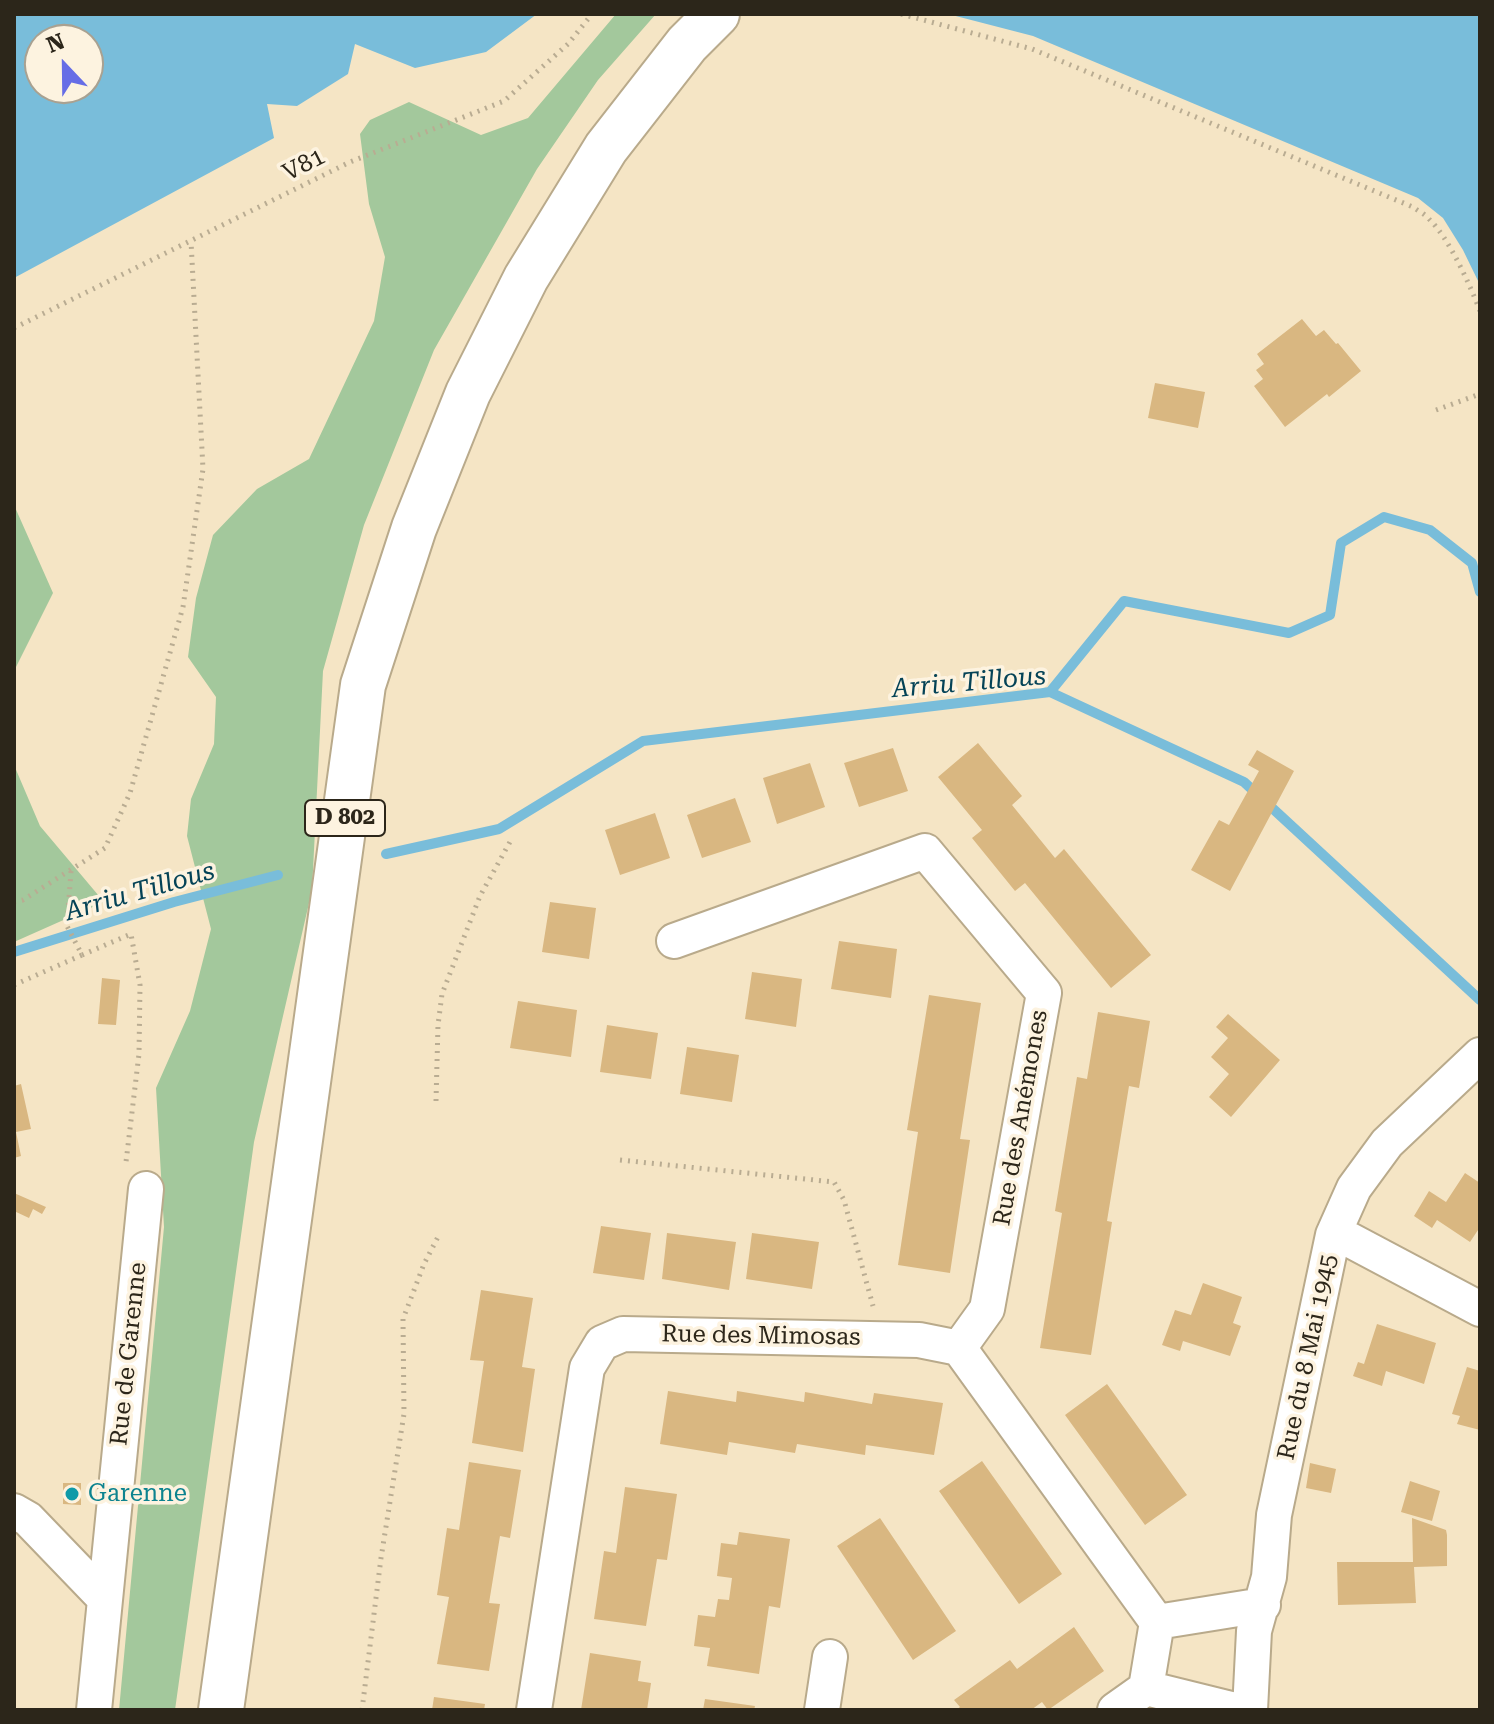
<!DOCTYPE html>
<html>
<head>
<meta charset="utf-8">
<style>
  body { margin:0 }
  #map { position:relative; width:1494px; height:1724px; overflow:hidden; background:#f5e5c5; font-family:"Roboto Serif",serif }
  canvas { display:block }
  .frame { position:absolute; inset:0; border:16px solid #2c261a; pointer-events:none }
  .north { position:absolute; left:24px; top:24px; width:80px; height:80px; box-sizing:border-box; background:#fdf3e0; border:2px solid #a9a191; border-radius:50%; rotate:338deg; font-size:22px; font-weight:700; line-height:32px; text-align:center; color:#2c261a }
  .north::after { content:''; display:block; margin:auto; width:28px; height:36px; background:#666de6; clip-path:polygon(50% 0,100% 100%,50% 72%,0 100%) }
</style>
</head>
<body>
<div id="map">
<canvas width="1494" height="1724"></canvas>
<div class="frame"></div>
<div class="north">N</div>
</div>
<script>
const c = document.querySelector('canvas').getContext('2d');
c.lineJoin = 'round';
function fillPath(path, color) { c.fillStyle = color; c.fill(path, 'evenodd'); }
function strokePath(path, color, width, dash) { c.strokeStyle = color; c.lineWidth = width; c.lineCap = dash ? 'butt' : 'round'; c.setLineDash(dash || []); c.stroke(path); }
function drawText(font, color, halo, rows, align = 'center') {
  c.font = font + ' "Roboto Serif",serif'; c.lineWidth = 7; c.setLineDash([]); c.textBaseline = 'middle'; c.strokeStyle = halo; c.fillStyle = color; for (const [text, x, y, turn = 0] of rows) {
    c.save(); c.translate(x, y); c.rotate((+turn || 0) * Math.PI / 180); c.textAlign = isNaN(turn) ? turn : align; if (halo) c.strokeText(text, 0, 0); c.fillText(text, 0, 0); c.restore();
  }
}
const green = new Path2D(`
  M616,14H656L598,80L537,169L434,350L364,525L323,671L312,890L254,1142L175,1710H119L164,1227L156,1088L190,1011L211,929L187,836L191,799L214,744L216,697L188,657L196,598L213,535L257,489L309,459L374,321L385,257L369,204L360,134L370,120L409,102L481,135L528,118Z
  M14,505L53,593L14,671Z
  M14,765L40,826L104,902L14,942Z`);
const water = new Path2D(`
  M14,14H537L486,52L415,68L355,44L348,74L297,106L267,104L274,138L14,278ZM40,40H88V88H40Z
  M948,14H1480V285L1463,250L1443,218L1418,198L1033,36Z`);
const stream = new Path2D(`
  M1050,692L1124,601L1289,633L1330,615L1341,543L1384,517L1430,530L1472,563L1480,592
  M386,854L499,829L643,741L1050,692L1244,782L1480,1000
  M14,952L174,902L278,875`);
const building = new Path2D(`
  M1302,319L1316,336L1324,330L1336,344L1338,343L1361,371L1329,397L1327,394L1285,427L1254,386L1263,379L1256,370L1264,364L1257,354Z
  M1155,383L1205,392L1198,428L1148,418Z
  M978,743L1022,796L1012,805L1055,858L1064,849L1151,955L1111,988L1025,883L1015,891L972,838L982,830L938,777Z
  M893,748L908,791L859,807L844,763Z
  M1257,750L1294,771L1230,891L1191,870L1219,820L1229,825L1259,771L1248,765Z
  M810,763L825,807L777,824L763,778Z
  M735,798L751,842L702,858L687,815Z
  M655,813L670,858L620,875L605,830Z
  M550,902L596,908L589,959L542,952Z
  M839,941L897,949L891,998L831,989Z
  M752,972L802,979L796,1027L745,1019Z
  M102,978L120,980L116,1025L98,1024Z
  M929,995L981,1003L960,1139L970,1140L950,1273L898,1265L918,1132L907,1130Z
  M518,1001L577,1010L571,1057L510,1048Z
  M1098,1012L1150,1021L1139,1088L1129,1086L1107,1221L1112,1222L1091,1355L1040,1348L1062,1213L1055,1211L1077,1077L1087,1079Z
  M1228,1014L1280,1060L1231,1117L1209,1097L1229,1074L1211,1057L1228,1038L1216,1027Z
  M607,1025L658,1033L651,1079L600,1072Z
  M687,1047L739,1055L732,1102L680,1094Z
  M21,1084L31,1129L16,1132L21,1156L14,1158V1086Z
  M1465,1173L1480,1183V1227L1470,1242L1437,1220L1432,1228L1414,1216L1429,1191L1446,1202Z
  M14,1193L46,1207L42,1214L33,1209L29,1218L14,1211Z
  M601,1226L651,1233L644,1280L593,1273Z
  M667,1233L736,1242L729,1290L662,1279Z
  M752,1233L819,1242L812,1289L746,1279Z
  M1203,1283L1242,1297L1233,1323L1241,1326L1230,1356L1183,1341L1180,1351L1162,1345L1175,1310L1191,1315Z
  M481,1290L533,1298L522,1367L535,1369L523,1452L472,1443L484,1361L470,1360Z
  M1377,1324L1436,1343L1424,1384L1386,1371L1382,1386L1353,1376L1358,1362L1364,1364Z
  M1467,1367L1480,1371V1430L1457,1424L1460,1416L1452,1414Z
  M1107,1384L1187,1495L1145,1525L1065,1415Z
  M668,1391L736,1402L737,1391L804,1402L805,1392L872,1404L874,1393L943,1403L934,1455L866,1445L865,1455L797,1444L795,1453L729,1442L727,1455L660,1444Z
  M982,1461L1062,1574L1019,1604L939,1491Z
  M469,1462L521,1470L510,1538L500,1536L489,1603L500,1604L489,1671L437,1664L449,1597L437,1595L447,1528L459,1530Z
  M1310,1463L1336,1469L1331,1493L1306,1488Z
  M1410,1481L1440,1491L1432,1521L1401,1512Z
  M63,1483H81V1505L63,1504Z
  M625,1487L677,1494L667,1560L657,1559L646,1626L594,1619L604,1551L616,1553Z
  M880,1518L956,1631L913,1660L837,1546Z
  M1412,1518L1446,1530L1447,1535V1566L1414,1567L1416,1603L1338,1605L1337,1562H1413Z
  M739,1532L790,1539L780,1608L769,1606L759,1674L707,1666L710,1648L694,1646L698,1615L715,1617L718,1599L729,1600L732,1578L717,1576L721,1543L737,1545Z
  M1074,1627L1104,1671L1048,1710L1042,1702L1031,1710H956L960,1707L954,1700L1010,1660L1017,1669Z
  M590,1653L641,1661L638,1681L651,1683L647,1710H581Z
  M434,1697L485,1704L484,1710H432Z
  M705,1699L755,1706L754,1710H703Z`);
const path = new Path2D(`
  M901,14L1032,49L1413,207C1418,211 1425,214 1429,219C1449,238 1470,285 1480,311
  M14,328L350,162L504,101L568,44L592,14
  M1436,410L1480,394
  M14,902L23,900L105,848L130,793L183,607L203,469L191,241
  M82,955L131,934L140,985L139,1054L126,1162
  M14,985L82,955L67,926L71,871
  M436,1101L438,1025L442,994L480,896L511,840
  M620,1160L834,1182L844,1200L873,1306
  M362,1710L381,1558L404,1414L403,1319L424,1264L440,1233`);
const minor = new Path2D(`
  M674,941L925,851L1044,993L987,1309L959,1348
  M1333,1235L1350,1240L1480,1309
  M14,1511L28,1519L105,1599
  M1157,1622L1263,1605
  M1146,1688L1235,1710
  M94,1710L146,1189
  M534,1710L587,1368L602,1343L623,1334L919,1340L959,1348L1157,1622L1146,1688L1115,1710
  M822,1710L830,1657
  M1250,1710L1254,1631L1269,1577L1274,1515L1333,1235L1354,1188L1387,1143L1480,1055`);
const primary = new Path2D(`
  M221,1710L363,685L414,528L468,393L526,278L606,148L687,44L717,14`);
const markers = [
  [72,1494,8,"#0f9aa8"]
];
const shields = [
  [345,818,80]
];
const shieldNames = [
  ["D 802",345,818]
];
const streetNames = [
  ["V81",304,165,-27],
  ["Rue des Anémones",1021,1118,-80],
  ["Rue des Mimosas",761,1336,1],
  ["Rue de Garenne",129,1354,-84],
  ["Rue du 8 Mai 1945",1308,1357,-78]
];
const cultureNames = [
  ["Garenne",88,1494]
];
const waterNames = [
  ["Arriu Tillous",969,683,-5],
  ["Arriu Tillous",140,892,-16]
];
fillPath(green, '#a3c89c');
fillPath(water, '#79bdda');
strokePath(stream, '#79bdda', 10);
fillPath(building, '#d9b781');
strokePath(minor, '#b9aa8b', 38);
strokePath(primary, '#b9aa8b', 48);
strokePath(path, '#b9ac92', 5, [2, 6]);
strokePath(minor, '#fff', 34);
strokePath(primary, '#fff', 44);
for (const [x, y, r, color] of markers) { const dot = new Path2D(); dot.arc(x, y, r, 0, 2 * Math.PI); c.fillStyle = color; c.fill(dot); strokePath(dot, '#fdf3e0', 3); }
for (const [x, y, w] of shields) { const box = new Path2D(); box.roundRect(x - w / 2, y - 18, w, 36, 6); c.fillStyle = '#fdf3e0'; c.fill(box); strokePath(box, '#2c261a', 2); }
drawText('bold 22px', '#2c261a', null, shieldNames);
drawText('24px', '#2c261a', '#fdf3e0', streetNames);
drawText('24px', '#0d838f', '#fdf3e0', cultureNames, 'left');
drawText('italic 26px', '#054357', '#fdf3e0', waterNames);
</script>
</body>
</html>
